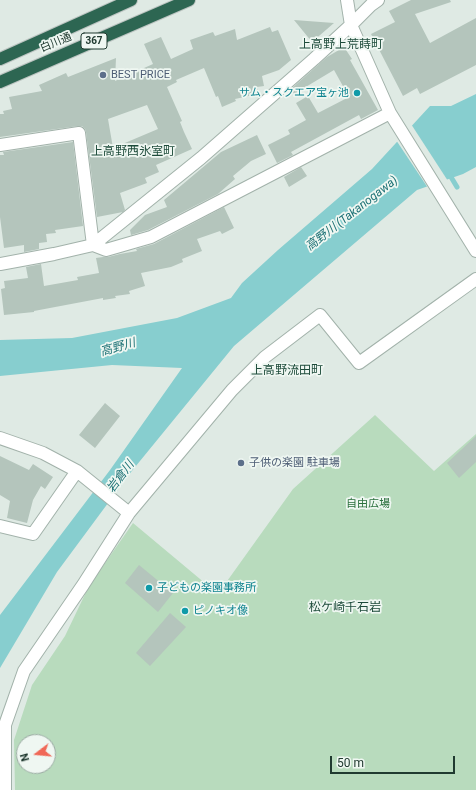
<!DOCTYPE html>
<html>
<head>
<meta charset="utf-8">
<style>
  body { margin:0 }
  #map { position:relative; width:476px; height:790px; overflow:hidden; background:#dfeae4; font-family:Roboto,sans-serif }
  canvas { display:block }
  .north { position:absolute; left:16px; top:734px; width:40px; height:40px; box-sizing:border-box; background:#eff7f2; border:1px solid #9caba4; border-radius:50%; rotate:254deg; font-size:11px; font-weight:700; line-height:16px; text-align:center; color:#203a30 }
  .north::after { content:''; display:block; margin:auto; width:14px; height:18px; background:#f06857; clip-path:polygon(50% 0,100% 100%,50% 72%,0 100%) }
  .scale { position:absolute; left:330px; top:756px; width:125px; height:18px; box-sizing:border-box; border:2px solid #203a30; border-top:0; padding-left:5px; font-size:12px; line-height:14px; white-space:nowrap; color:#203a30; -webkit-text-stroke:3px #eff7f2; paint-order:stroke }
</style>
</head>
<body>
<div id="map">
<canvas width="476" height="790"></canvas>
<div class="north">N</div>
<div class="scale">50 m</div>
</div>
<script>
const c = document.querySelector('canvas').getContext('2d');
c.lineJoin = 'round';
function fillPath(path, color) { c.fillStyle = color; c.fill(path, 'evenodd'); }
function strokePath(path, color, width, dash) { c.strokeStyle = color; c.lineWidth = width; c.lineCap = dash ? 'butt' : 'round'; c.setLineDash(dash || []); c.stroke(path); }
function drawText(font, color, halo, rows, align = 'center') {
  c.font = font + ' Roboto,"Noto Sans JP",sans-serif'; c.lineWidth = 3.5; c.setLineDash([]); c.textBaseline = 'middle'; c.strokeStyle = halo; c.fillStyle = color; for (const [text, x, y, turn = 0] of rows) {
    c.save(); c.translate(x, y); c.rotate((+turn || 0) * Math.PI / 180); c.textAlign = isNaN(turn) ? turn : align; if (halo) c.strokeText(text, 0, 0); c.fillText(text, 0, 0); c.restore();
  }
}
const green = new Path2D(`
  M375,415L434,471L476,434V790H15L14,740L32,685L65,636L89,586L133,523L206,584H225L293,489ZM24,742H48V766H24Z`);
const water = new Path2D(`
  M476,94V167L463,174L417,190L234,346L131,472L57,572L0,668V615L110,470L182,368L112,365L0,376V340L72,338L177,318L231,298L242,283L278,250L372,169L430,106H451Z`);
const pier = new Path2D(`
  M411,124L448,181L428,188L396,140Z`);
const stream = new Path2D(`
  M448,172L457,187`);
const building = new Path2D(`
  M411,0H450L451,2L415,14L430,43L476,18V65L420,94L417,88L403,96L371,34L395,22L389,11Z
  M294,20L334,23L312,42Z
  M270,27L272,32L278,30L291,60L279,70L262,76L264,86L257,87L258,94L235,99L236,101L222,107L218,96L216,97L204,68L176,80L177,82L167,87L182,121L180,122L184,132L192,149L156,165L159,172L145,178L147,183L120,193L125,210L123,212L97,217L86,132L85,129L82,126H78L0,137V114H4L3,111L12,109L9,97L42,91L39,85L66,73L68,77L116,58L115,81L153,64L144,44L161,37L171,59L193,49L190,40L213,32L215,36L235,29L237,40ZM147,105L158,129L113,148L108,119Z
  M344,47L352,59L350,60L378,110L361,119L359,115L291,152L293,155L277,163L268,145L290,134L288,130L306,120L296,103L308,96L318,113L349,97L334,70L294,94L291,89L327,57Z
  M257,135L266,154L251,161L233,176L235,179L218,194L148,230L131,235L130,230L145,215L167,207L164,200L221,152Z
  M73,142L83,226L55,230L56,233L46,234L47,242L39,243V249L24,252V245L4,248L0,217V155H4L3,152Z
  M301,167L307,176L289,187L284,177Z
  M224,207L234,228L222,234L220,231L197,239L202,251L182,259L183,262L171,267L141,273L145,286L129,291L130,294L115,296L116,298L103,300V298L34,311V312L4,315L1,289L5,288L4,281L28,278L26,267L41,264L44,286L78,280L77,277L99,273L96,258L103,257H108L120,254L137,251L136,249L154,244Z
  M105,403L120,416L95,448L79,435Z
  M476,436V462L459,478L447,463Z
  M0,456L29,470L33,464L53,477L45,489L41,486L33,500L27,523L7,518L10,501L0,495Z
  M139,565L173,593L158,612L125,583Z
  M170,613L186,627L150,666L136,653Z`);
const minor = new Path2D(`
  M390,113L476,251
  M0,145L79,133L93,245L106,250L151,237L390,113L351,25L347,0
  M0,264L54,254L93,245L201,158L314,59L351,25L371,5L378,0
  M0,438L43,453L77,471L129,513
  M0,526L33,534L77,471
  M5,790V725L24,671L83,585L129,513L232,390L265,357L320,315L359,363L476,279`);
const highway = new Path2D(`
  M0,59L131,0
  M0,82L189,0`);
const markers = [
  [103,75,4,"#5c6f8a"],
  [357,93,4,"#0f9aa8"],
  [241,463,4,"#5c6f8a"],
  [149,588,4,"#0f9aa8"],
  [185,611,4,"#0f9aa8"]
];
const shields = [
  [94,41,26]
];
const shieldNames = [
  ["367",94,41]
];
const streetNames = [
  ["白川通",56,43,-23]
];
const serviceNames = [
  ["BEST PRICE",111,75],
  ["子供の楽園 駐車場",249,463]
];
const cultureNames = [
  ["サム・スクエア宝ヶ池",349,93,"right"],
  ["子どもの楽園事務所",157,588],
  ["ピノキオ像",193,611]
];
const parkNames = [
  ["自由広場",368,504]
];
const neighbourhoodNames = [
  ["上高野上荒蒔町",341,45],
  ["上高野西氷室町",133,152],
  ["上高野流田町",287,371],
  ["松ケ崎千石岩",345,608]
];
const waterNames = [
  ["高野川 (Takanogawa)",352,214,-38],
  ["高野川",118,348,-16],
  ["岩倉川",121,477,-53]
];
fillPath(green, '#b8dbbd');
fillPath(water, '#87cecf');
fillPath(pier, '#dfeae4');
strokePath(stream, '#87cecf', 5);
fillPath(building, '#b4c5bc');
strokePath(minor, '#a2b2aa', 14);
strokePath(highway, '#bcc4c1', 14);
strokePath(minor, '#fff', 12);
strokePath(highway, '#2d6652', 12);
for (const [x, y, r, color] of markers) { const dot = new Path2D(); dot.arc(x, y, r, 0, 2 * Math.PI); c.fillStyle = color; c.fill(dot); strokePath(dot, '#eff7f2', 1.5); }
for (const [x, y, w] of shields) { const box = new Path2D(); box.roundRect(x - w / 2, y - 8, w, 16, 3); c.fillStyle = '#eff7f2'; c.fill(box); strokePath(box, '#203a30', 1); }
drawText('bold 10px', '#203a30', null, shieldNames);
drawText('11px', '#203a30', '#eff7f2', streetNames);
drawText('11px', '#4e5e75', '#eff7f2', serviceNames, 'left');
drawText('11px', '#0d838f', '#eff7f2', cultureNames, 'left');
drawText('11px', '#2b703d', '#eff7f2', parkNames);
drawText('12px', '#1d4b3a', '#eff7f2', neighbourhoodNames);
drawText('italic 12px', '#1c7175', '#eff7f2', waterNames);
</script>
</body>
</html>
